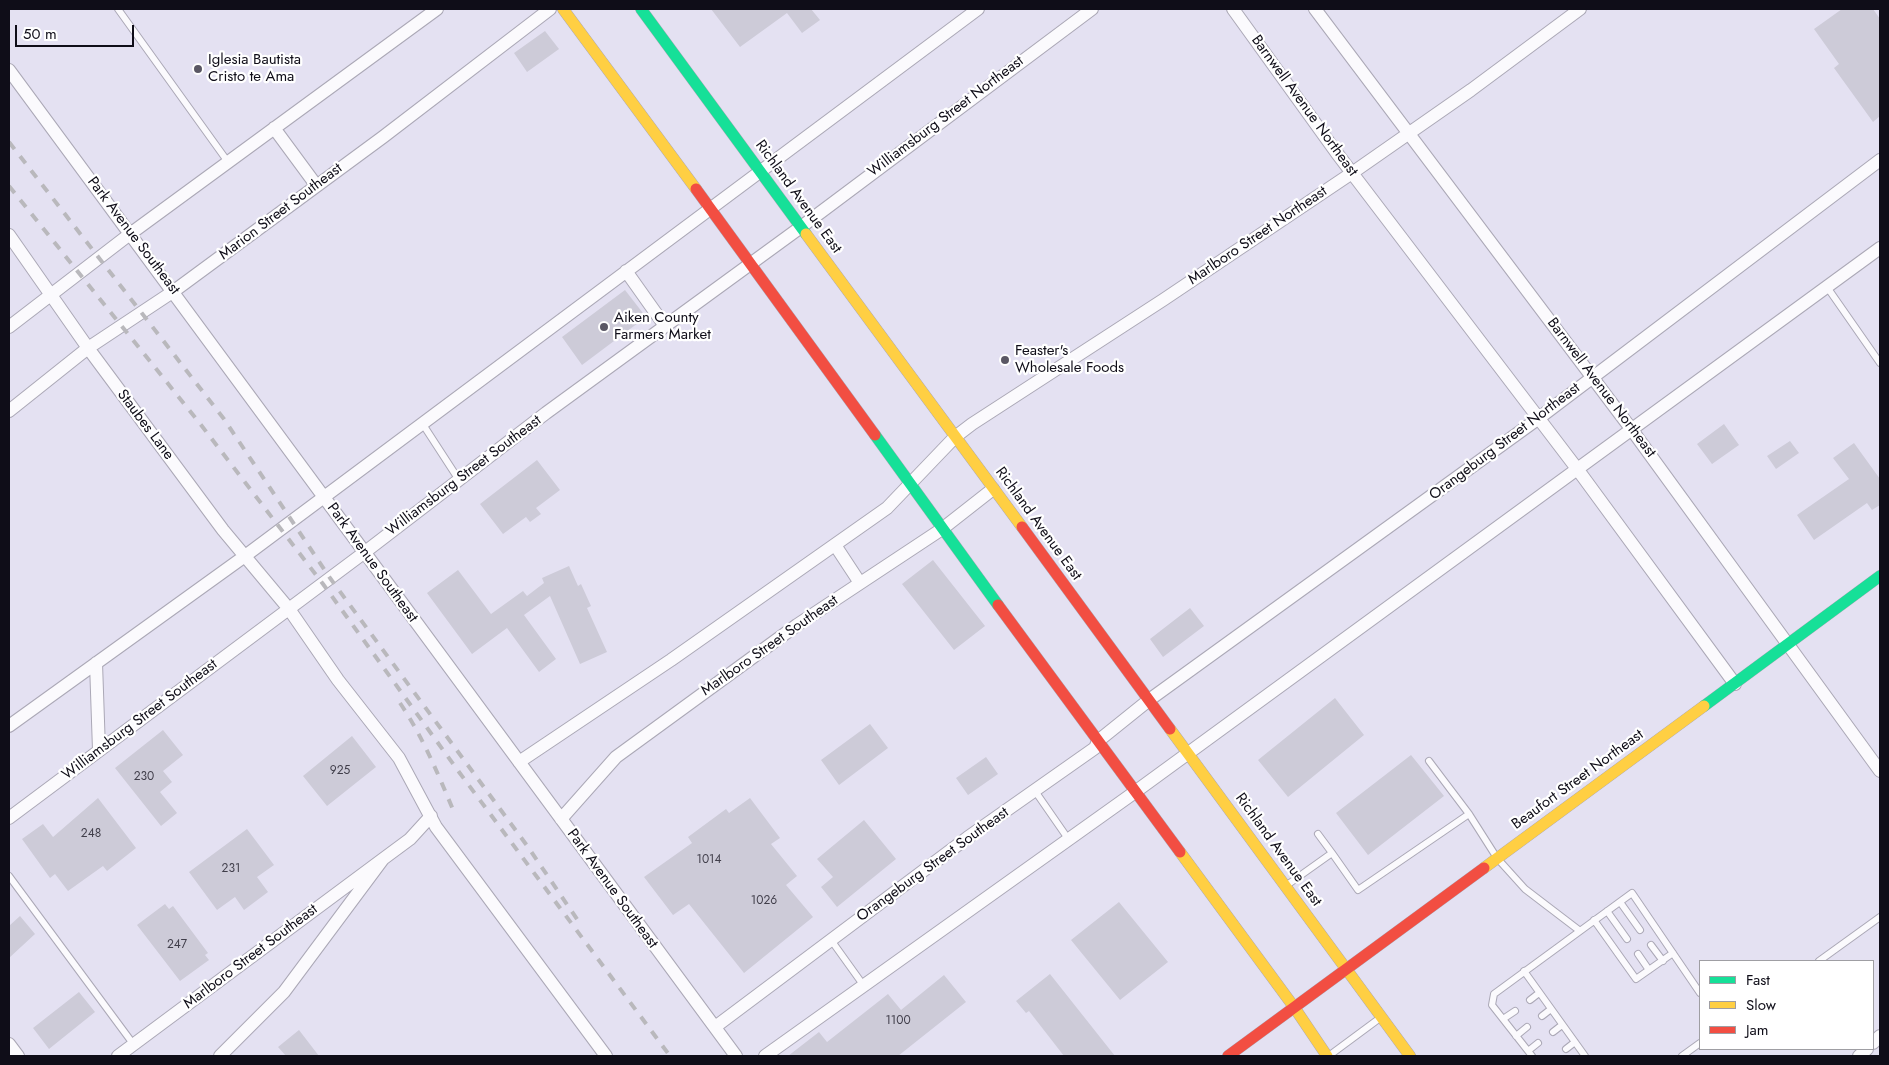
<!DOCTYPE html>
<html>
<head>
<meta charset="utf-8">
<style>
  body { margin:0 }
  #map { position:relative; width:1889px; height:1065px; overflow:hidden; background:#e4e1f2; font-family:Jost,sans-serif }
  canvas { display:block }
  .frame { position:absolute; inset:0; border:10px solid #0f0d18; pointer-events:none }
  .legend { position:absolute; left:1699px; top:960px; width:175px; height:90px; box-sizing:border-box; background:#fff; border:1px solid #9f9ea3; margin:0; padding:6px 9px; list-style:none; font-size:15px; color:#0f0d18 }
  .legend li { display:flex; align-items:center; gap:10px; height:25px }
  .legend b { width:25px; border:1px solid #9f9ea3 }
  .scale { position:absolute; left:15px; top:25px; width:119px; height:22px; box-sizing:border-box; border:2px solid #0f0d18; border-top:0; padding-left:6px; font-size:15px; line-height:18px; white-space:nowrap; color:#0f0d18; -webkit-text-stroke:4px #fff; paint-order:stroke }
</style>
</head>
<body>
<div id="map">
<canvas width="1889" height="1065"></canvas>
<div class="frame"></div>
<ul class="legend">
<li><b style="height:6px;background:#16e098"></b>Fast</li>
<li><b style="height:6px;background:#ffcf43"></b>Slow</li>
<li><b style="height:6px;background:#f24e42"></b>Jam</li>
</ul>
<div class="scale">50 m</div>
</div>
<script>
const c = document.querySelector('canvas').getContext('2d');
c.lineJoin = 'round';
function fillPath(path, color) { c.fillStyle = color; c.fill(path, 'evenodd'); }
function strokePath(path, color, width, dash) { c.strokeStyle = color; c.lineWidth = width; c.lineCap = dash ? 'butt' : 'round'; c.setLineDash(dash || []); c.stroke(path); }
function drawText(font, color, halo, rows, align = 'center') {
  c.font = font + ' Jost,sans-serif'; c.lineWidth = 4.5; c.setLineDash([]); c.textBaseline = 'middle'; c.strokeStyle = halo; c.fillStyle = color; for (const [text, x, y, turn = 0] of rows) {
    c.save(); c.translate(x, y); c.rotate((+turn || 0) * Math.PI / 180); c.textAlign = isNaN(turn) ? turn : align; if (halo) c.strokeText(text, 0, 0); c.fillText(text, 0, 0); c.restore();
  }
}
const building = new Path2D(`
  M711,9H811L820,20L802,33L787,13L740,47Z
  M1842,9H1873L1880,19V116L1873,122L1834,68L1839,64L1814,29Z
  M545,31L559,49L527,72L514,53Z
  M625,290L646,317L582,365L562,337Z
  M1724,424L1739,445L1712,464L1697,444Z
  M1790,441L1799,453L1776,469L1767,456Z
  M1854,443L1880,479V505L1872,510L1867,503L1814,540L1797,515L1849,479L1833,458Z
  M537,460L560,490L536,508L541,514L530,522L526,517L503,534L480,504Z
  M933,560L985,626L954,650L902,584Z
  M569,566L578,586L581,584L591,606L587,608L607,652L580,664L550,596L524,615L556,659L539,672L507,628L472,654L427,593L458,570L491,614L523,591L527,596L544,583L542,578Z
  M1190,608L1204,626L1163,657L1150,639Z
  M1335,698L1364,735L1288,797L1258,760Z
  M870,724L888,748L839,785L821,760Z
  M163,730L183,755L163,771L172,782L160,792L177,813L161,826L115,768Z
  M352,736L376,767L327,806L303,776Z
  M1411,755L1444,796L1368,855L1336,813Z
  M986,757L998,774L968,795L956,778Z
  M98,798L136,848L107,871L103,866L68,891L55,874L50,878L22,839L43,824L53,837Z
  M750,798L780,838L771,844L797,876L786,885L813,917L744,973L689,904L673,915L644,877L692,843L688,837L726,809L729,813Z
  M864,820L896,859L837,907L821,887L833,877L817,859Z
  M247,829L274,865L257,877L268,892L244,910L235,897L217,910L189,872Z
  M1119,902L1168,962L1120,1000L1071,940Z
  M165,904L169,909L173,906L208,953L205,955L209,960L180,981L137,925Z
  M20,916L35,934L9,958V926Z
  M1050,974L1115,1056H1064L1029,1011L1026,1013L1016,1001Z
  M944,975L966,1002L898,1056H788L819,1032L827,1042L888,994L901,1010Z
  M79,992L95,1012L49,1049L33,1028Z
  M299,1030L319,1056H286L278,1047Z`);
const lane = new Path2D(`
  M118,9L228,162
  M1827,287L1880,363
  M422,423L459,480
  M1429,761L1469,814
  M1035,791L1069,840
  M1318,834L1332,853
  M9,876L134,1045
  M1287,885L1332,853L1358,890L1469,814L1497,858L1525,889L1580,931L1632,893L1700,993
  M1620,902L1640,930
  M1607,911L1627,939
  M1594,920L1636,979L1673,953
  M831,940L864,986
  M1651,945L1663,961
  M1638,954L1649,970
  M1819,961L1880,917
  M1524,971L1585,1056
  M1530,1000L1539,993
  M1542,1016L1551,1009
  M1503,1019L1515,1011
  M1553,1032L1562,1025
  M1516,1036L1527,1027
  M1566,1049L1575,1042
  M1528,1051L1538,1043
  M1330,1055L1380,1018
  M1532,1056L1492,1005L1494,994L1580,931
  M1682,1056L1700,1043`);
const street = new Path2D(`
  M1233,9L1336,152L1578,470L1735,684
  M1315,9L1632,430L1880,771
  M9,70L736,1056
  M274,128L316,185
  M9,235L88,348L223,530L289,609L338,680L399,758L436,827L606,1056
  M626,271L665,326
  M9,327L130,234L437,9
  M9,411L88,348L174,291L383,137L550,9
  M835,545L860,583
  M96,663L99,750
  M9,726L245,556L978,9
  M519,762L671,660L887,508L955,437L972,424L1163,300L1352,173L1471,90L1580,9
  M9,818L365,552L546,413L801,227L1092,9
  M561,819L616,757L797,625L942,529L993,489
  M715,1027L967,838L1095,748L1098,741L1149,700L1539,418L1880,160
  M1873,1043L1880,1036
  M9,1044L18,1056
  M118,1056L383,859
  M220,1056L284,992L383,859L410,839L431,816
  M765,1056L1135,792L1880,248
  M1859,1056L1867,1049`);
const fast = new Path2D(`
  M641,9L806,234
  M875,435L998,605
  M1704,706L1880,576`);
const slow = new Path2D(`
  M563,9L696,189
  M806,234L1022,527
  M1170,729L1410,1056
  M1180,852L1294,1007L1327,1056
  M1484,868L1704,706`);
const jam = new Path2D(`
  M696,189L875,435
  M1022,527L1170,729
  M998,605L1180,852
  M1228,1056L1484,868`);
const rail = new Path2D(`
  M9,142L224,419L330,578L528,847L581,925
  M9,186L198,421L323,584L459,772L670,1056
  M400,703C423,737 438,774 454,812`);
const markers = [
  [198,69,5,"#5a5764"],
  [604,327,5,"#5a5764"],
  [1005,360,5,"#5a5764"]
];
const numberNames = [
  ["925",340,771],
  ["230",144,777],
  ["248",91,834],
  ["1014",709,860],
  ["231",231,869],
  ["1026",764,901],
  ["247",177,945],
  ["1100",898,1021]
];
const poiNames = [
  ["Iglesia Bautista",208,60],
  ["Cristo te Ama",208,77],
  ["Aiken County",614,318],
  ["Farmers Market",614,335],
  ["Feaster's",1015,351],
  ["Wholesale Foods",1015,368]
];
const streetNames = [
  ["Barnwell Avenue Northeast",1304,106,54],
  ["Williamsburg Street Northeast",946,117,-37],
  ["Richland Avenue East",798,197,54],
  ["Marion Street Southeast",281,212,-37],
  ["Park Avenue Southeast",133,236,53],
  ["Marlboro Street Northeast",1258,236,-34],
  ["Barnwell Avenue Northeast",1601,388,53],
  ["Staubes Lane",145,425,53],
  ["Orangeburg Street Northeast",1505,442,-37],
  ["Williamsburg Street Southeast",464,476,-37],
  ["Richland Avenue East",1038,524,54],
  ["Park Avenue Southeast",372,563,54],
  ["Marlboro Street Southeast",770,646,-35],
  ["Williamsburg Street Southeast",140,720,-37],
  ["Beaufort Street Northeast",1578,780,-36],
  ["Richland Avenue East",1278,850,54],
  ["Orangeburg Street Southeast",933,865,-36],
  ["Park Avenue Southeast",612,889,54],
  ["Marlboro Street Southeast",251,957,-37]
];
fillPath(building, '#cdcbd8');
strokePath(lane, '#aba8b6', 8);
strokePath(street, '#aba8b6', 14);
strokePath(fast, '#aba8b6', 12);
strokePath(slow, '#aba8b6', 12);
strokePath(jam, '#aba8b6', 12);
strokePath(lane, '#fbfafd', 6);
strokePath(street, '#fbfafd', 12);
strokePath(fast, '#16e098', 11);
strokePath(slow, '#ffcf43', 11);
strokePath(jam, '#f24e42', 11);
strokePath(rail, '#b9b8bc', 4, [9, 9]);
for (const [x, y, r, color] of markers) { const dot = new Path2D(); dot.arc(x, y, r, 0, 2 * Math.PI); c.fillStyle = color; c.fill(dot); strokePath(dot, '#fff', 2); }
drawText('12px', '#403e4a', null, numberNames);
drawText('15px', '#0f0d18', '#fff', poiNames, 'left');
drawText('15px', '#0f0d18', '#fff', streetNames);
</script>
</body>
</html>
